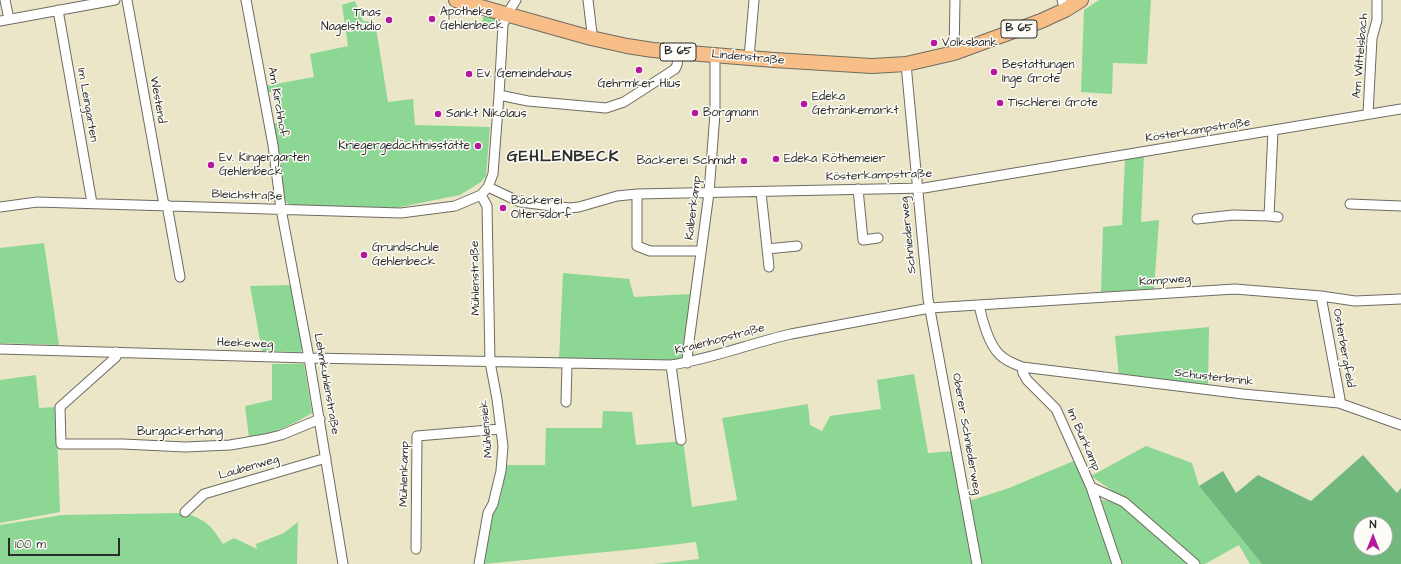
<!DOCTYPE html>
<html>
<head>
<meta charset="utf-8">
<style>
  body { margin:0 }
  #map { position:relative; width:1401px; height:564px; overflow:hidden; background:#ebe6c8; font-family:"Architects Daughter",sans-serif }
  canvas { display:block }
  .north { position:absolute; left:1353px; top:516px; width:40px; height:40px; box-sizing:border-box; background:#fdfcf7; border:1px solid #a9a8a5; border-radius:50%; rotate:0deg; font-size:11px; font-weight:700; line-height:16px; text-align:center; color:#2b2b2b }
  .north::after { content:''; display:block; margin:auto; width:14px; height:18px; background:#b5179e; clip-path:polygon(50% 0,100% 100%,50% 72%,0 100%) }
  .scale { position:absolute; left:8px; top:538px; width:112px; height:18px; box-sizing:border-box; border:2px solid #2b2b2b; border-top:0; padding-left:5px; font-size:12px; line-height:14px; white-space:nowrap; color:#2b2b2b; -webkit-text-stroke:3px #fdfcf7; paint-order:stroke }
</style>
</head>
<body>
<div id="map">
<canvas width="1401" height="564"></canvas>
<div class="north">N</div>
<div class="scale">100 m</div>
</div>
<script>
const c = document.querySelector('canvas').getContext('2d');
c.lineJoin = 'round';
function fillPath(path, color) { c.fillStyle = color; c.fill(path, 'evenodd'); }
function strokePath(path, color, width, dash) { c.strokeStyle = color; c.lineWidth = width; c.lineCap = dash ? 'butt' : 'round'; c.setLineDash(dash || []); c.stroke(path); }
function drawText(font, color, halo, rows, align = 'center') {
  c.font = font + ' "Architects Daughter",sans-serif'; c.lineWidth = 3; c.setLineDash([]); c.textBaseline = 'middle'; c.strokeStyle = halo; c.fillStyle = color; for (const [text, x, y, turn = 0] of rows) {
    c.save(); c.translate(x, y); c.rotate((+turn || 0) * Math.PI / 180); c.textAlign = isNaN(turn) ? turn : align; if (halo) c.strokeText(text, 0, 0); c.fillText(text, 0, 0); c.restore();
  }
}
const green = new Path2D(`
  M1099,0H1151L1147,64L1113,63L1112,94L1081,92L1084,10Z
  M355,1L363,21L375,22L388,102L413,99L415,125L490,127L486,176L481,182L460,195L395,208L290,205L285,201L272,124L281,122L275,92H266L265,86L314,77L310,54L348,46L342,5Z
  M486,15L496,19V28H482L483,17Z
  M1144,155L1141,222L1159,220L1154,289L1101,292L1103,227L1122,225L1125,159Z
  M44,243L59,345L0,343V248Z
  M563,273L629,279L634,297L690,294L685,355L678,360H559Z
  M294,285L303,347L301,352L262,351L250,286Z
  M1209,327L1208,387L1119,377L1115,336Z
  M272,364H304L312,413C289,427 275,432 249,438L245,406L272,400Z
  M914,374L928,453L955,451L975,564H654L699,559L696,542L646,548L484,564L492,514L500,500L506,465H545L546,428H602L603,411L632,412L636,445L683,441L692,507L737,500L722,418L808,404L810,425L822,431L830,416L881,409L877,380Z
  M36,375L39,408L56,407L60,512L0,523V380Z
  M1146,446L1192,463L1199,486L1262,564H1250L1239,545L1205,564H1201L1127,501L1091,476Z
  M1076,460L1094,503L1114,564H980L969,501L1009,488Z
  M1098,499L1123,504L1192,564H1120Z
  M185,513C207,521 210,524 223,544L234,538L257,549L256,544L284,533L298,522L297,564H0V525L62,515Z`);
const forest = new Path2D(`
  M1363,455L1397,493L1401,488V564H1262L1199,486L1223,471L1236,493L1258,475L1311,501ZM1361,524H1385V548H1361Z`);
const minor = new Path2D(`
  M5,0L9,19
  M127,0L164,205
  M246,0L273,145L281,209L309,358L343,564
  M588,0L592,33L591,38
  M1062,0L1065,10
  M58,10L92,203
  M0,21L115,0
  M954,53L955,0
  M749,58L754,0
  M906,64L928,299L977,564
  M499,95L528,101L606,108L624,102L675,69L677,65L679,52
  M1368,114L1372,38L1377,20V0
  M1273,131L1269,216L1278,217
  M488,187L520,202L569,208L579,207L617,196L637,194L924,188L1401,109
  M858,189L863,240L878,238
  M761,192L769,267
  M637,194V246L650,251H701
  M1350,204L1401,206
  M167,205L180,277
  M0,207L37,202L401,213L455,206L481,195L488,187L493,174L499,95L503,25L507,14L516,0
  M1197,219L1233,215L1269,216
  M767,249L797,246
  M1321,296L1340,399L1339,403
  M979,305C982,320 989,345 1000,355C1006,361 1014,364 1022,367L1243,394L1339,403L1401,425
  M0,349L309,358L671,365C712,359 751,343 791,334L930,308L1235,289L1321,296L1355,301L1401,299
  M116,352V357L60,407L61,444H123L185,447L230,445L265,439L281,435L320,419
  M687,363L688,349L709,193L715,113V55
  M671,365L681,440
  M1022,367L1023,373L1027,380L1056,409L1091,487L1117,564
  M566,402L567,364
  M1091,487L1124,502L1195,564
  M185,512L204,494L326,458
  M416,549L417,436L501,429
  M479,564L488,513L493,504L501,471L503,446L497,399L490,362L487,206L481,195`);
const primary = new Path2D(`
  M456,0L591,38L627,46L653,50L774,60L872,66L906,64L954,53L1041,21L1065,10L1081,0`);
const markers = [
  [432,19,4,"#b5179e"],
  [389,20,4,"#b5179e"],
  [934,43,4,"#b5179e"],
  [639,70,4,"#b5179e"],
  [994,72,4,"#b5179e"],
  [469,74,4,"#b5179e"],
  [1000,103,4,"#b5179e"],
  [804,104,4,"#b5179e"],
  [695,113,4,"#b5179e"],
  [438,114,4,"#b5179e"],
  [478,146,4,"#b5179e"],
  [776,159,4,"#b5179e"],
  [744,161,4,"#b5179e"],
  [211,165,4,"#b5179e"],
  [503,208,4,"#b5179e"],
  [364,255,4,"#b5179e"]
];
const shields = [
  [1019,29,36],
  [678,52,36]
];
const shieldNames = [
  ["B 65",1019,29],
  ["B 65",678,52]
];
const poiNames = [
  ["Apotheke",440,12],
  ["Gehlenbeck",440,26],
  ["Tinas",381,13,"right"],
  ["Nagelstudio",381,27,"right"],
  ["Volksbank",942,43],
  ["Bestattungen",1002,65],
  ["Inge Grote",1002,79],
  ["Ev. Gemeindehaus",477,74],
  ["Gehrmker Hius",639,84,"center"],
  ["Edeka",812,97],
  ["Getränkemarkt",812,111],
  ["Tischlerei Grote",1008,103],
  ["Borgmann",703,113],
  ["Sankt Nikolaus",446,114],
  ["Kriegergedächtnisstätte",470,146,"right"],
  ["Ev. Kingergarten",219,158],
  ["Gehlenbeck",219,172],
  ["Edeka Röthemeier",784,159],
  ["Bäckerei Schmidt",736,161,"right"],
  ["Bäckerei",511,201],
  ["Oltersdorf",511,215],
  ["Grundschule",372,248],
  ["Gehlenbeck",372,262]
];
const streetNames = [
  ["Am Wittelsbach",1361,56,-85],
  ["Lindenstraße",748,58,5],
  ["Westend",157,100,80],
  ["Am Kirchhof",277,102,80],
  ["Im Leingarten",87,105,80],
  ["Kösterkampstraße",1198,131,-9],
  ["Kösterkampstraße",879,176,-2],
  ["Bleichstraße",247,196,2],
  ["Kalberkamp",694,208,-83],
  ["Schniederweg",909,235,-96],
  ["Mühlenstraße",476,278,-91],
  ["Kampweg",1165,281,-4],
  ["Kraienhopstraße",720,340,-15],
  ["Heekeweg",245,344,2],
  ["Osterbergfeld",1343,348,80],
  ["Schusterbrink",1214,378,7],
  ["Lehmkuhlenstraße",326,384,80],
  ["Mühlensiek",487,429,-95],
  ["Burgackerhang",180,432],
  ["Oberer Schniederweg",966,434,80],
  ["Im Burkamp",1083,440,66],
  ["Laubenweg",249,468,-16],
  ["Mühlenkamp",405,474,-89]
];
const districtNames = [
  ["GEHLENBECK",563,158]
];
fillPath(green, '#8cd794');
fillPath(forest, '#71b87e');
strokePath(minor, '#6e6c62', 11);
strokePath(primary, '#6e6c62', 16);
strokePath(minor, '#fff', 9);
strokePath(primary, '#f7be87', 14);
for (const [x, y, r, color] of markers) { const dot = new Path2D(); dot.arc(x, y, r, 0, 2 * Math.PI); c.fillStyle = color; c.fill(dot); strokePath(dot, '#fdfcf7', 1.5); }
for (const [x, y, w] of shields) { const box = new Path2D(); box.roundRect(x - w / 2, y - 9, w, 18, 3); c.fillStyle = '#fdfcf7'; c.fill(box); strokePath(box, '#2b2b2b', 1); }
drawText('bold 11px', '#2b2b2b', null, shieldNames);
drawText('12px', '#2b2b2b', '#fdfcf7', poiNames, 'left');
drawText('12px', '#2b2b2b', '#fdfcf7', streetNames);
c.letterSpacing = '1px';
drawText('bold 16px', '#2b2b2b', '#fdfcf7', districtNames);
c.letterSpacing = '0px';
</script>
</body>
</html>
